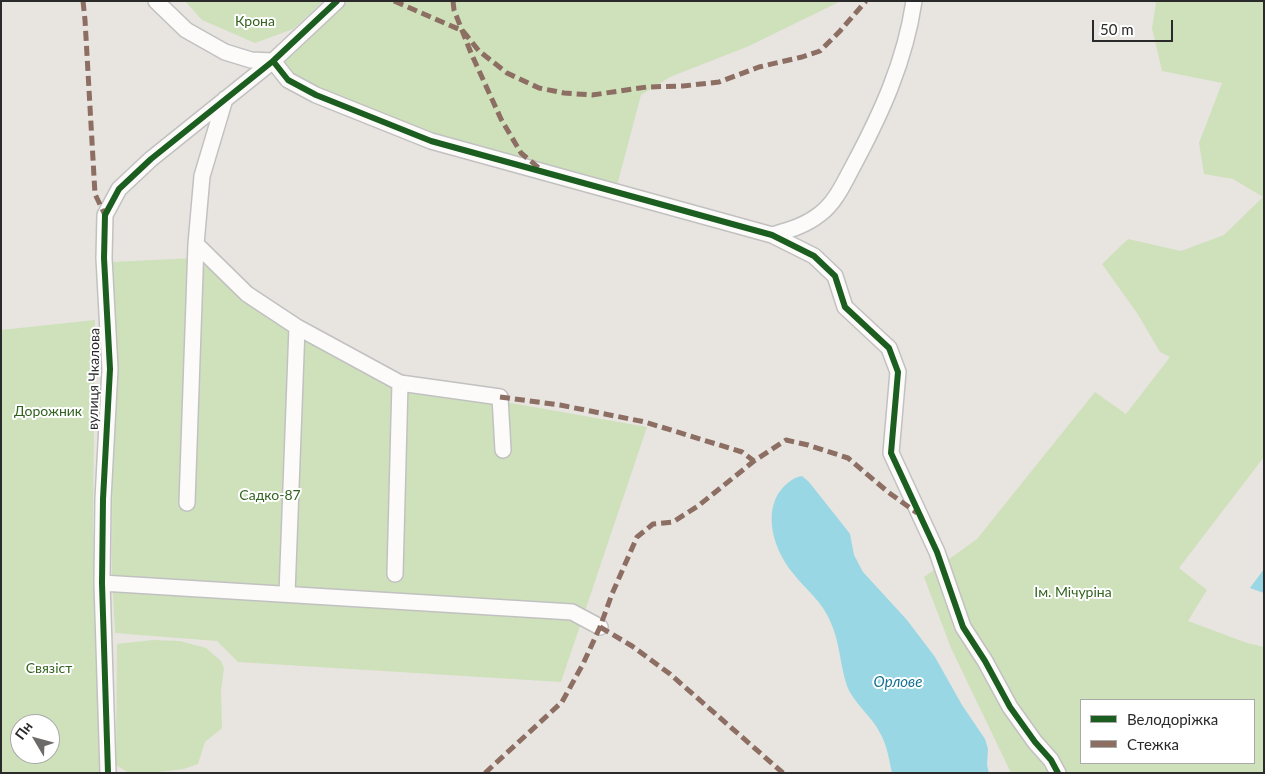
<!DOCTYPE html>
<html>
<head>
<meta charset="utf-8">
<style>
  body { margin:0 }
  #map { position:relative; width:1265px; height:774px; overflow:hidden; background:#e8e4e0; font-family:Lato,sans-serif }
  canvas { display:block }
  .frame { position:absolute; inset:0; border:2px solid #2a2a2a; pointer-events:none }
  .legend { position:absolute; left:1080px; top:699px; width:175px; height:65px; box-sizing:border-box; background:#fff; border:1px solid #aaa; margin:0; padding:6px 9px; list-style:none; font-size:15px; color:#2a2a2a }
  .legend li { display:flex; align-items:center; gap:10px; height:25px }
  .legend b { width:25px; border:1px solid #aaa }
  .north { position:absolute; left:10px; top:714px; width:50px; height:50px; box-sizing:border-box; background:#fff; border:1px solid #aaa; border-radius:50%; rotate:307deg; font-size:14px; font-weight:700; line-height:20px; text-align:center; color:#2a2a2a }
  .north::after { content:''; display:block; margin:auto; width:18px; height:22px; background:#6c6b6a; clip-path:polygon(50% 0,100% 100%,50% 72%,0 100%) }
  .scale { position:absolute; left:1092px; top:20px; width:81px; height:22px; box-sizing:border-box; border:2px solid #2a2a2a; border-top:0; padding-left:6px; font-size:15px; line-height:18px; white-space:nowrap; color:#2a2a2a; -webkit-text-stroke:4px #fff; paint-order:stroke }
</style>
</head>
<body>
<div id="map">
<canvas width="1265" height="774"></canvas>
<div class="frame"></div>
<ul class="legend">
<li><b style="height:6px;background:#1b5e20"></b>Велодоріжка</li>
<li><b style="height:6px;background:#8d6e63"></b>Стежка</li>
</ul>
<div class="north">Пн</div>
<div class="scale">50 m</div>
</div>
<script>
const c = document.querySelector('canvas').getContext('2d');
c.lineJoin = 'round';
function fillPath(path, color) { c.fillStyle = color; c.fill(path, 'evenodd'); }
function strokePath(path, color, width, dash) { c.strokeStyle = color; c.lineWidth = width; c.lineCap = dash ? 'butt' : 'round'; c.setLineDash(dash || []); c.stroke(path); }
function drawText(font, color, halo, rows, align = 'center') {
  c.font = font + ' Lato,sans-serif'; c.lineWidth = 4; c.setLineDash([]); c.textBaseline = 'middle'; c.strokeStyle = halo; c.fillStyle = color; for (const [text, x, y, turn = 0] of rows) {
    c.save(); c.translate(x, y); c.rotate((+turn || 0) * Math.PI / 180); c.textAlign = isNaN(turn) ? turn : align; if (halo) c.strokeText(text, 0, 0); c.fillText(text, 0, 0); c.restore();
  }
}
const green = new Path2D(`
  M185,1H324L293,29L255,43L202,20Z
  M343,1H841L749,46L670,77L641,95L614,197L288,88L280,61Z
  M1153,1H1264V457L1179,568L1207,590L1188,621L1247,643L1264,647V773H1011L951,648L924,577L977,539L1095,392L1126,414L1170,357L1160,352L1137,313L1102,264L1128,239L1181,251L1224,235L1263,197L1233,179L1204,174L1199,143L1222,83L1162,71L1152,28L1156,3ZM1081,700H1254V763H1081Z
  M194,258L282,322L396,386L505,402L647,427L561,682L238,662L217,641L115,633L112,575L113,262Z
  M95,320L93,527L101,773H1V330ZM20,724H50V754H20Z
  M153,640L180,641L206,648L221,661L224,668L221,690L222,728L205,742L198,764L184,769L149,773H129L116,765L117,644Z`);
const water = new Path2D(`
  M802,476L809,482L847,530L850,534L854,555L863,572L907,620L935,657L962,705L985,739L988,749L987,765L989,773H892C889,759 887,745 880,733C872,716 854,704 847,686C840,666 840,643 831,623C823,602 805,589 792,572C775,551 764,518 778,494C783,486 793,477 802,476Z
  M1264,569V593L1250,588Z`);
const minor = new Path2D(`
  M156,1L186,30L225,52L251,60L273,61
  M273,61L288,80L316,95L431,141L772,235L814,256L835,276L845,307L889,348L898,372L891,453L937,552L963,627L985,661L1010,707L1035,742L1051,760L1058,773
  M225,99L202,176L196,244L247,294L297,327L287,594
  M772,235C789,230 805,226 820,214C835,203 844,183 852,168C881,114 905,62 914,1
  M297,327L400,383L395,574
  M400,383L500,397L503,450
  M187,503L196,244
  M102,583L572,612L600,627
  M108,773L102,583L103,499L110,369L104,258L105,215L119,189L151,159L273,61L337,1`);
const quiet = new Path2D(`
  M83,1L85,20L95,194L105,215
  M394,1L463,31L479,51L507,73L539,88L564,93L592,95L647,87L683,86L719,82L759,67L802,57L820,51L840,31L866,1
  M453,1L454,10L471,53L501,119L521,153L539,168
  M500,397L560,405L645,422L742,452L754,461
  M600,627L632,646L670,674L783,773
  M485,773L562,702L583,664L600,627L612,594L637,537L653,524L673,522L698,506L754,461L786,440L808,445L848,458L888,492L917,513`);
const cycleway = new Path2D(`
  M273,61L288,80L316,95L431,141L772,235L814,256L835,276L845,307L889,348L898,372L891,453L937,552L963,627L985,661L1010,707L1035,742L1051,760L1058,773
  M108,773L102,583L103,499L110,369L104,258L105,215L119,189L151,159L273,61L337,1`);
const parkNames = [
  ["Крона",255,21],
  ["Дорожник",48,411],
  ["Садко-87",270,495],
  ["Ім. Мічуріна",1073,592],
  ["Связіст",49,668]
];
const streetNames = [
  ["вулиця Чкалова",94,379,-89]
];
const waterNames = [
  ["Орлове",898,682]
];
fillPath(green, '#cee1bb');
fillPath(water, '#99d7e5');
strokePath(minor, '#c2c1c1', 18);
strokePath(minor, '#fcfbfa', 15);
strokePath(quiet, '#8d6e63', 5, [10, 5]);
strokePath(cycleway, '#1b5e20', 6);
drawText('14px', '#33631f', '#fff', parkNames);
drawText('14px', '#2a2a2a', '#fff', streetNames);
drawText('italic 15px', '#167292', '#fff', waterNames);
</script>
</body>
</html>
